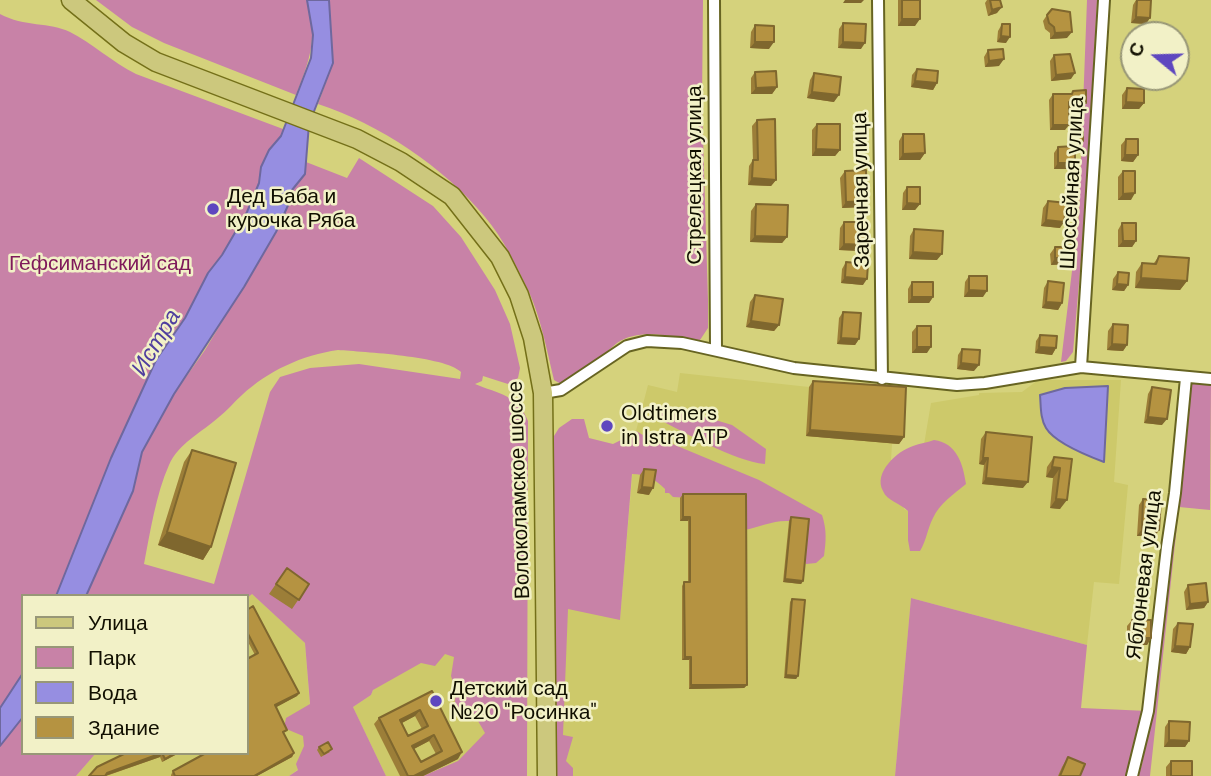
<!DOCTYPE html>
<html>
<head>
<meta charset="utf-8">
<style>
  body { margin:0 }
  #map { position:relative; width:1211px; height:776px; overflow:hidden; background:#d5d27c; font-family:"DM Sans",sans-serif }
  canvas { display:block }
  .legend { position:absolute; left:21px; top:594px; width:228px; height:161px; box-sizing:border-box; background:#f2f1c7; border:2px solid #989777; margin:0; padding:9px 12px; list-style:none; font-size:21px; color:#110f00 }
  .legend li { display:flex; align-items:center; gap:14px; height:35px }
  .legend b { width:35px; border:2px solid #989777 }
  .north { position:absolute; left:1120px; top:21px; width:70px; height:70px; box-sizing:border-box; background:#f2f1c7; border:2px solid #989777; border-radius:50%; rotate:289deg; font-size:19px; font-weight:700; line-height:28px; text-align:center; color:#110f00 }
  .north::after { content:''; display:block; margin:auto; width:24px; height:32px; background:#5e47bf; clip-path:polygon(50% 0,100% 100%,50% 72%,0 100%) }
</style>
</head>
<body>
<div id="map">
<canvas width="1211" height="776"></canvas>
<ul class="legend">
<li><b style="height:9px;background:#ccc87d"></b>Улица</li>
<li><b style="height:19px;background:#c882a7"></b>Парк</li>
<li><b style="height:19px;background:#968ee1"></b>Вода</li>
<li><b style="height:19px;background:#b59341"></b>Здание</li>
</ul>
<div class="north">С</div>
</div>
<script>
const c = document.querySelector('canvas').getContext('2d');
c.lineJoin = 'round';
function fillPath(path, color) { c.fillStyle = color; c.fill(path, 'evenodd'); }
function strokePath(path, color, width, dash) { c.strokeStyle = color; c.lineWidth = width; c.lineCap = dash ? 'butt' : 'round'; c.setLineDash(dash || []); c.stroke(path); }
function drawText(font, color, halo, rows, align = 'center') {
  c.font = font + ' "DM Sans",sans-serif'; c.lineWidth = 5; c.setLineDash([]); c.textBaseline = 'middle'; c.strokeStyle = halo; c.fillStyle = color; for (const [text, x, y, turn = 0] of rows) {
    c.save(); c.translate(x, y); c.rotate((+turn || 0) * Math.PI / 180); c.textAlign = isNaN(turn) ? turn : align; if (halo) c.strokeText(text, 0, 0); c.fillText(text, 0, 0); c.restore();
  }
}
const built = new Path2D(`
  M680,373L809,387L901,393L899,444H892L891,460L904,509L915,515L919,474L931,403L979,395V393L1022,392L1038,380H1121L1114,482L1128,485L1119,584L1094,582L1087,645L911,598L895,776H563V607L620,619L636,431L648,385L677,392Z
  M251,593L305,643L310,708L304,765L289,776H76L96,753H247V598Z
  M496,621L497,776H386L353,707L371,695L386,661Z`);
const green = new Path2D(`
  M96,0H307C318,38 310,60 296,95L164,43L132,27Z
  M329,0H703L702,104L708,300V328L700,340C675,337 639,327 617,343C599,357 587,375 566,387L554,380C547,351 541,319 529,292C517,267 503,238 485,217C444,167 379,124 318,104L333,63Z
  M1087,0H1097L1085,214L1073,352L1066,361L1061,362L1079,213Z
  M0,14C24,27 50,22 70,32C92,43 112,62 136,74L283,129L281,136L269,150L258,188L247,212L222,255L208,273L185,318L176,329L140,394L111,458L56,596H23V673L0,708Z
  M359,158L433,206L461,237L495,290L510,324L520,368L518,378L508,384L483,376L482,381L475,384C499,394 518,395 528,421L527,776H423L458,761L485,733L474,714L463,716L454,710L456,691L451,676L454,657L445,654L435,666L421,663L373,690L371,695L353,707L386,776H289L298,770L296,764L304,746L303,736L284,728L286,718L310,704L305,643L252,594L247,598V596H86L133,491L142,452L174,394L205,350L276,232L290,201L292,190L305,174L306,162L347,178ZM338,350C363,352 445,356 461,372L460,379L359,364L310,368L280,377L270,392L214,584L144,564C150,533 156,494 169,465C178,444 202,432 219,417C227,411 234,402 242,395C268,371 302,355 338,350Z
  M1189,382L1211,385L1210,510L1179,507L1150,776H1138L1142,765L1151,711Z
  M662,406L672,407L732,425L766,449L765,464C733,461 685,432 654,417L653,410Z
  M572,419H584L589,438L613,444L621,440L631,439L636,431L643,435L646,433L759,480L822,515C827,530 826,541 824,556L816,563L806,564L789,521C773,520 760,527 744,530L726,500L673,497L669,493H665V489C655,479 646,474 632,474L620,620L568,609L563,735L573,737L566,761L573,768V776H553L554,436L559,428Z
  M934,440C957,443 963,464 966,484C954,494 939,504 933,518C927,530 927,539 920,551H910L908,540V511C900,503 887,501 883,491C873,473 897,451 913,446C920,443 927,443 934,440Z
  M911,598L1087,645L1081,708L1148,711L1131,776H895Z
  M23,717V753H96L76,776H0V746Z`);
const water = new Path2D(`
  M307,0H329L333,63L309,124L305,174L292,190L290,201L276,232L244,287L174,394L142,452L133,491L86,596H56L111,458L156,360L185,318L208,273L222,255L247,212L259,183L261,167L269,150L281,136L311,58L313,35Z
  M1108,386L1104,462C1088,456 1055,443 1046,428C1040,418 1041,406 1040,395L1065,388Z
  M23,673V717L0,746V708Z`);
const street = new Path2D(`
  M714,0L716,349
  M878,0L882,379
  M1081,367L1104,0
  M543,393L561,390L627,346L647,341L682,343L794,368L957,385L985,383L1081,367L1211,379
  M1132,776L1148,711L1167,547L1175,493L1186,378`);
const primary = new Path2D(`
  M71,0L124,43L156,62L357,139L401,162L452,196L500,257L519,295L533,338L543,393L547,776`);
const wall = new Path2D(`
  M898,0H920L915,26H898Z
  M987,0H1000L997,13L988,16L985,3Z
  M1136,0H1151L1146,24L1131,23L1133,5Z
  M1047,15L1067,38L1050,39V33L1045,29L1043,21Z
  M843,23L861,49L838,48L839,29Z
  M1002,24L1006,43L997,42L998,31Z
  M755,25L769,49L750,48L751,32Z
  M988,50L999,66L985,67L984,57Z
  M1134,50V72L1130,71L1132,54Z
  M1054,55L1071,79L1051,81L1050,61Z
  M917,69L937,83L933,90L911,87L912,75Z
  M755,72L777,87L772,94H751V78Z
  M814,73L834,102L807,98L810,80Z
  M1127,88L1144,103L1139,109H1122V95Z
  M1073,91L1086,103L1082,108H1069L1065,130H1050L1049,100L1053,94H1071Z
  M757,120L776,180L771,186L748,185L749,166L753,160L752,126Z
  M817,124L840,150L835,156H812V130Z
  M1072,131L1081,144H1070V134Z
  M903,134L925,153L920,160H899V141Z
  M1126,139L1138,155L1133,162L1121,161V145Z
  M1058,147L1070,169H1054V153Z
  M845,171L863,207L842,208L840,178Z
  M1123,171L1131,200H1118V177Z
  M907,187L920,204L915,210H902L903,193Z
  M1048,201L1060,228L1041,226L1043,208Z
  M756,204L787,237L782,243L750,242L751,211Z
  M844,222L865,245L861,251L839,250L840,228Z
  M1122,223L1136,241L1132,247H1118V230Z
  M914,229L937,260L909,259L910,236Z
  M1055,247L1067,264L1051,265L1050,254Z
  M1159,256L1187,281L1180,290L1135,288L1136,272L1142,263H1154Z
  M846,262L863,285L841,283L842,269Z
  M1118,272L1128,285L1124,291L1112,290L1113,279Z
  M969,276L983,297H964L965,282Z
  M1048,281L1062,303L1058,310L1042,308L1044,288Z
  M912,282L933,297L929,303H908V289Z
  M755,295L779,325L774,331L746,327L750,302Z
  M843,312L859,339L855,345L837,344L839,318Z
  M1113,324L1127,345L1123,351L1107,350L1108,331Z
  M917,326L927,353H912V332Z
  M1040,335L1056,348L1052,355L1035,353L1036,341Z
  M962,349L974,371L957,369L958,355Z
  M813,381L904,437L899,444L806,436L809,387Z
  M1152,387L1162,425L1144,423L1148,394Z
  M986,432L1023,488L982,484L984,465L979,464L981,439Z
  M192,450L211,547L203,560L158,545L184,462Z
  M1054,457L1072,459L1060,509L1050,508L1053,478L1046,477L1047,467Z
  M644,469L649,495L637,493L640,475Z
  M683,494L747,685L744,688L689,689V660H682V586L684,582H688V521H680V498Z
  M1143,499L1159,530L1155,536H1137L1139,505Z
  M791,517L803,581L801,584L783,582L789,521Z
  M287,568L309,584L292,609L269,594Z
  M1188,585L1208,602L1204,608L1186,610L1184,592Z
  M792,599L798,676L796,679L784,678L790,602Z
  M247,610L299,693L297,696L276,707L287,730L283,734L294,753L292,757L257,776H171V775L173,771L247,753L255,655L247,640Z
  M1132,620L1151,638L1147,645H1127V626Z
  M1178,623L1190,647L1186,654L1171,652L1173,629Z
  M432,691L458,759L423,776H400L374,724L379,718ZM415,716L422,729L408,736L402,723ZM429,741L436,754L421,762L414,749Z
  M1169,721L1189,741L1185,747H1164L1165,727Z
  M319,747L330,752L321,757L317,750Z
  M126,753H179L162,762L160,757L106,776H89Z
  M1068,757L1080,776H1058L1062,767Z
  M1171,761L1192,776H1166V767Z`);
const shadedWall = new Path2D(`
  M845,0H864L861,3H843Z
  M1002,7L997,13L988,16L992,10Z
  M1136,17L1150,18L1146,24L1131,23Z
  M902,19H920L915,26H898Z
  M1072,32L1067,38L1050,39L1055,33Z
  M1001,36L1010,37L1006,43L997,42Z
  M755,42H774L769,49L750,48Z
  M843,42L865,43L861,49L838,48Z
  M1004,59L999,66L985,67L989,61Z
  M1075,73L1071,79L1051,81L1056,75Z
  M915,81L937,83L933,90L911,87Z
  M777,87L772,94H751L756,88Z
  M812,92L839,95L834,102L807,98Z
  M1069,102L1086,103L1082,108H1065Z
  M1126,102L1144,103L1139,109H1122Z
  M1053,125H1069L1065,130H1050Z
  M1072,141H1083L1081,144H1070Z
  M816,149L840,150L835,156H812Z
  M925,153L920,160H899L903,154Z
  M1125,155H1138L1133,162L1121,161Z
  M1058,163H1075L1070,169H1054Z
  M752,178L776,180L771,186L748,185Z
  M1135,193L1131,200H1118L1123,194Z
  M867,201L863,207L842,208L846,202Z
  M907,203L920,204L915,210H902Z
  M1046,220L1064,222L1060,228L1041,226Z
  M755,236L787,237L782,243L750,242Z
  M1123,241H1136L1132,247H1118Z
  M844,244L865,245L861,251L839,250Z
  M913,252L942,254L937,260L909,259Z
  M1055,258H1071L1067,264L1051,265Z
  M845,277L867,279L863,285L841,283Z
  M1141,278L1187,281L1180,290L1135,288Z
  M1117,284L1128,285L1124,291L1112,290Z
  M969,290L987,291L983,297H964Z
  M912,297H933L929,303H908Z
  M1046,302L1062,303L1058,310L1042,308Z
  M751,321L779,325L774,331L746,327Z
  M841,338L859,339L855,345L837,344Z
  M1112,344L1127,345L1123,351L1107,350Z
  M917,347H931L927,353H912Z
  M1039,347L1056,348L1052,355L1035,353Z
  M961,363L979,365L974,371L957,369Z
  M1148,417L1167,419L1162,425L1144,423Z
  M810,430L904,437L899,444L806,436Z
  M983,458H988L984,465L979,464Z
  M1052,467L1060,468L1053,478L1046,477Z
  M986,478L1028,482L1023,488L982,484Z
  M642,487L653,488L649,495L637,493Z
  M1056,499L1067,500L1060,509L1050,508Z
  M683,517H690L688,521H680Z
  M1142,529L1159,530L1155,536H1137Z
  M167,532L211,547L203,560L158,545Z
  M785,579L803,581L801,584L783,582Z
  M1208,602L1204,608L1186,610L1190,604Z
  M1132,638H1151L1147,645H1127Z
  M1175,646L1190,647L1186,654L1171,652Z
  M685,657H691L689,660H682Z
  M786,675L798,676L796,679L784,678Z
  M691,685H747L744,688L689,689Z
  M299,693L297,696L273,709L275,705Z
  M420,710L415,716L396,726L400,720Z
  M434,735L429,741L408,752L412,746Z
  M1169,740L1189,741L1185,747H1164Z
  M462,752L458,759L423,776H414Z
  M162,753L160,757L105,776L107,773Z
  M175,753H179L162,762L165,759Z
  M294,753L292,757L257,776H254Z`);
const building = new Path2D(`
  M902,0H920V19H902Z
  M990,0H1000L1002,7L992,10Z
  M1137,0H1151L1150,18L1136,17Z
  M1052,9L1070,12L1072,32L1055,33L1054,27L1049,23L1047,15Z
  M843,23L866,24L865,43L843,42Z
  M1002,24H1010V37L1001,36Z
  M755,25L774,26V42H755Z
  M1003,49L1004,59L989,61L988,50Z
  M1070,54L1075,73L1056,75L1054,55Z
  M917,69L938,71L937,83L915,81Z
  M776,71L777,87L756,88L755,72Z
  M814,73L841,77L839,95L812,92Z
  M1127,88L1144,89V103L1126,102Z
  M1086,90V103L1069,102V125H1053V94H1072L1073,91Z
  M775,119L776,180L752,178L753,160H758L757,120Z
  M817,124H840V150L816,149Z
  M1072,131H1083V141H1072Z
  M903,134H924L925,153L903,154Z
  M1126,139H1138V155H1125Z
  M1075,146V163H1058V147Z
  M866,170L867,201L846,202L845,171Z
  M1123,171H1135V193L1123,194Z
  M907,187H920V204L907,203Z
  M1048,201L1067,203L1064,222L1046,220Z
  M756,204L788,205L787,237L755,236Z
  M844,222H866L865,245L844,244Z
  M1122,223H1136V241H1123Z
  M914,229L943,231L942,254L913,252Z
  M1055,247H1071V258H1055Z
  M1159,256L1189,258L1187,281L1141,278L1142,263L1156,264Z
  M846,262L868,264L867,279L845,277Z
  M1118,272L1129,273L1128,285L1117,284Z
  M969,276H987V291L969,290Z
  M1048,281L1064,283L1062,303L1046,302Z
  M912,282H933V297H912Z
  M755,295L783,299L779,325L751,321Z
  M843,312L861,313L859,339L841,338Z
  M1113,324L1128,325L1127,345L1112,344Z
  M917,326H931V347H917Z
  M1040,335L1057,336L1056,348L1039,347Z
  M962,349L980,350L979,365L961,363Z
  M813,381L906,387L904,437L810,430Z
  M1152,387L1171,390L1167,419L1148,417Z
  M986,432L1032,437L1028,482L986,478L988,458H983Z
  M192,450L236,463L211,547L167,532Z
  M1054,457L1072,459L1067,500L1056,499L1060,468L1052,467Z
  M644,469L656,470L653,488L642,487Z
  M683,494H746L747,685H691V657H685L684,582H690V517H683Z
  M1143,499L1161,500L1159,530L1142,529Z
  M791,517L809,519L803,581L785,579Z
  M287,568L309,584L299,600L276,584Z
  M1206,583L1208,602L1190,604L1188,585Z
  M792,599L805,600L798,676L786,675Z
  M253,606L299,693L275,705L287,730L283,732L294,753L254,776H175L173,771L206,753H247V659L258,653L247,632V610Z
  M1132,620H1151V638H1132Z
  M1178,623L1193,624L1190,647L1175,646Z
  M432,691L462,752L414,776H408L379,718ZM420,710L428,726L408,736L400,720ZM434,735L442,751L421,762L412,746Z
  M1169,721L1190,722L1189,741L1169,740Z
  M328,742L332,749L324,754L319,747Z
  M126,753H175L165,759L162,753L107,773L105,776H89L97,767Z
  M1068,757L1085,764L1080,776H1060Z
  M1171,761H1192V776H1171Z`);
const markers = [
  [213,209,7,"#5e47bf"],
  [607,426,7,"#5e47bf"],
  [436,701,7,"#5e47bf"]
];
const streetNames = [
  ["Стрелецкая улица",695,175,-90],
  ["Шоссейная улица",1073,183,-87],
  ["Заречная улица",862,190,-91],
  ["Волоколамское шоссе",520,490,-92],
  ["Яблоневая улица",1145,575,-83]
];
const poiNames = [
  ["Дед Баба и",227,197],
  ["курочка Ряба",227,221],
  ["Oldtimers",621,414],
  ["in Istra ATP",621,438],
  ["Детский сад",450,689],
  ["№20 \"Росинка\"",450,713]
];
const parkNames = [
  ["Гефсиманский сад",100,264]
];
const waterNames = [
  ["Истра",157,343,-59]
];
fillPath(built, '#cdc96a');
fillPath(green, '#c882a7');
fillPath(water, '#968ee1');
strokePath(water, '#6e689e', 2);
strokePath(street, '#676422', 14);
strokePath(primary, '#747019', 21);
strokePath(street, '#fff', 10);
strokePath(primary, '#ccc87d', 18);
fillPath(wall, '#9c7e38');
fillPath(shadedWall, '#7f672e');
fillPath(building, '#b59341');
strokePath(building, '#7f672e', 2);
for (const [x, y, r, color] of markers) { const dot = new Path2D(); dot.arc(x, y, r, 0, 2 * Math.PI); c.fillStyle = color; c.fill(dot); strokePath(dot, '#f2f1c7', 2.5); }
drawText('21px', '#110f00', '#f2f1c7', streetNames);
drawText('21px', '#110f00', '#f2f1c7', poiNames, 'left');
drawText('21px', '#7f195a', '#f2f1c7', parkNames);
drawText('italic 23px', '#4f3e9e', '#f2f1c7', waterNames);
</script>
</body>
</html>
